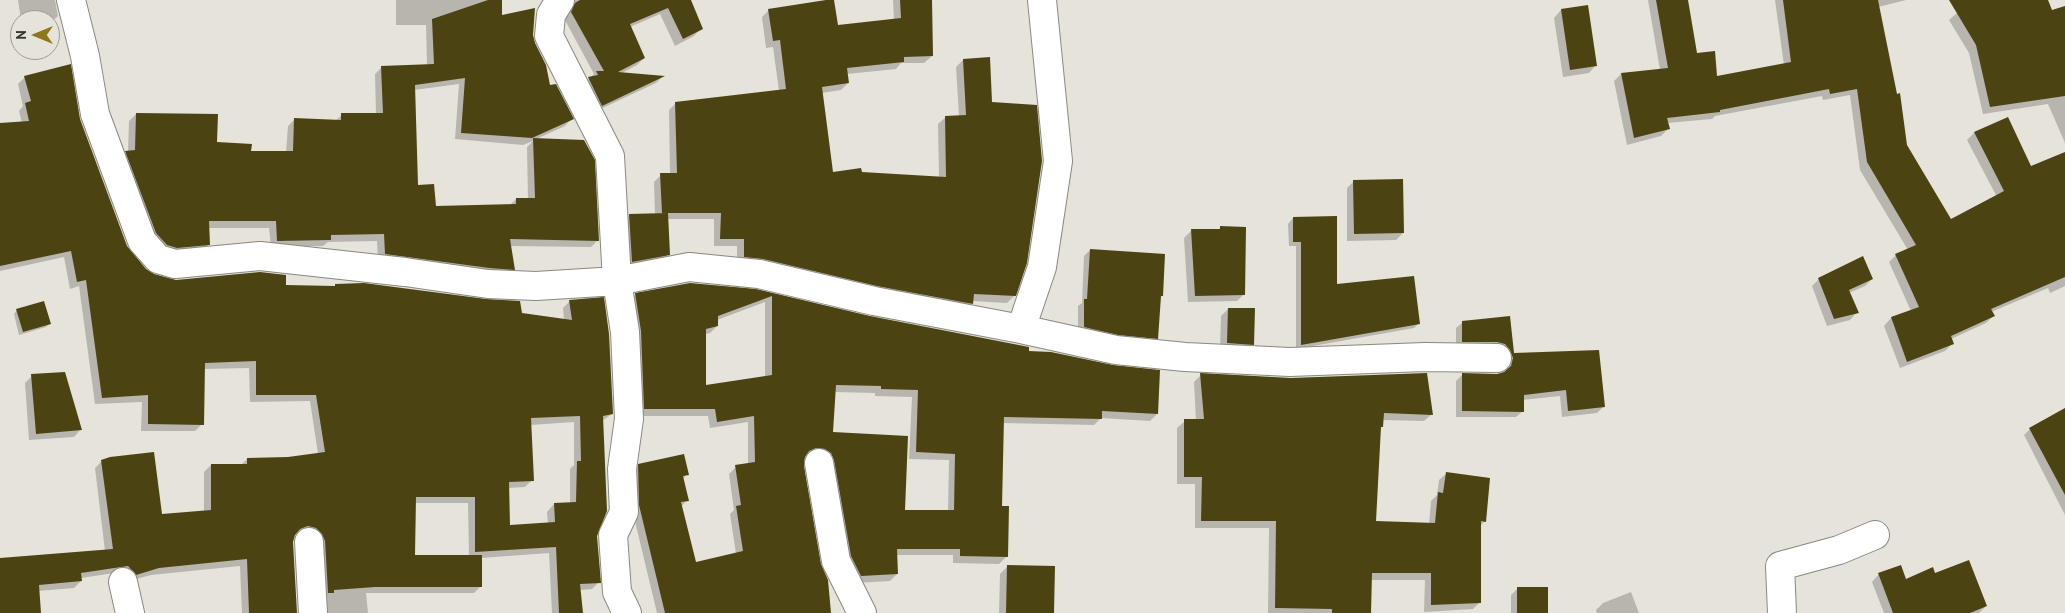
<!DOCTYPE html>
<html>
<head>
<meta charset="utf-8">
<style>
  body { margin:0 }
  #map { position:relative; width:2065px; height:613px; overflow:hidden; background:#e5e3da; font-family:"PT Sans",sans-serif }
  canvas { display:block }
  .north { position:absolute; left:10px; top:10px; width:50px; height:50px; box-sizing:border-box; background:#e5e3da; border:1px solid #9d9b94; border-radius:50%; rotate:270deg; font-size:14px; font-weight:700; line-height:20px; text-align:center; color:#30302c }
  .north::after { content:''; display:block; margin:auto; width:18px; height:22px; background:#8e761b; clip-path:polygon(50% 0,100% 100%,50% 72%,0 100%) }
</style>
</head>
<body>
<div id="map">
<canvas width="2065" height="613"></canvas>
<div class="north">N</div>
</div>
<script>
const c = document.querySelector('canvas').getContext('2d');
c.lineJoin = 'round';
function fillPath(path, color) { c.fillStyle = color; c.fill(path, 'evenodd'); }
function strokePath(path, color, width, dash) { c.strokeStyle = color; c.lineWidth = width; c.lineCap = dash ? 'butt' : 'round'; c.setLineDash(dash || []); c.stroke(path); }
const shadow = new Path2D(`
  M18,0H55L58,16L50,23V20H21Z
  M396,0H501V16L532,35L549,86L572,118L565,126L534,140L598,240L591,247L510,246L514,269L507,276L378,261L377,241L328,242L323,246L271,247L269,228H208V245L201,252H160L119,159L128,152L129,121L136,114L216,143L250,152H286L288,126L295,119L335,121L342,115H376L375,74L382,67L427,65L426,25H396ZM459,84L455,139L523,145L533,141L527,147L528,200L516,199L510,205L435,207L417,187L414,90Z
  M567,0H690L701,28L694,36L675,46L660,14L630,27L644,58L637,65L620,74L662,77L656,83L594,112L581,86L594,74L565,20L569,9Z
  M893,0H930L932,56L924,63H901L896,69L847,74L848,83L841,90L822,93L831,173H861L939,177L938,124L946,117L959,116L956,67L963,60L991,104L1015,295L1007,303L972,301L965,311L737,264V246H714V219H667L668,254L661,262L625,269L622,223L629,215H655L654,182L661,175L670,174L669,110L676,103L779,91L773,47L766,48L762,17L769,10L837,26L894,20Z
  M1648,0H1687L1696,54L1716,77L1784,65L1775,0H1906L1878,7L1906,145L1950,221L1997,197L1967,140L1974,133L2007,119L2030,167L2065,154V286L2050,293L2048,288L1991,312L1993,316L1986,323L1951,339L1952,344L1945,351L1900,368L1884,326L1891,318L1911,311L1889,262L1896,255L1908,250L1860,170L1850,95L1823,100L1822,96L1715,116L1712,119L1667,123L1668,129L1661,136L1627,145L1614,81L1621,74L1660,70Z
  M1983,3L2051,12L2065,7V143L2048,104L1983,114L1969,53L1949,20L1957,13Z
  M1587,6L1596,65L1589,73L1563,77L1554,18L1561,10Z
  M25,77L79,120L126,247L145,270L153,275L176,281L285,287L564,320L563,308L570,301L612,414L602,421L596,535L599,582L592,589L580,590L582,613H552L549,553L481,558V586L474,593H366L368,613H321L301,533L294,535L292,542L296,613H242L240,566L151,575L129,581L121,572L81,578V581L74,588L38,591L40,613H0V559L105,551L95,468L102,461L161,516L204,512V472L211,465H241L247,459L288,458L318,454L310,401L250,402L249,368L203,369L202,424L195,431H141L142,402L95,404L79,286L70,289L64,257L0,271V124L22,123L19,111L23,106L18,84ZM574,422V465L570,469V504H554L547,512L548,524L509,527L508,488L525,487L532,480L530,425ZM415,503H468L469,556H413Z
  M1354,181L1403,233L1396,240L1347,241V188Z
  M1293,218L1336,285L1419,323L1414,328L1296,349V246H1289L1288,224Z
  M1220,228L1244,294L1237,301L1188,302L1184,238L1191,231L1218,230Z
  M1090,250L1162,296L1160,297L1157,338L1151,344L1078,333V306L1082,303L1084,256Z
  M1819,279H1872L1865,286L1849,293L1857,312L1850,320L1827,326L1812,286Z
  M756,291L1028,352L1157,414L1150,421L1101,418L1094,425L1003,423L1001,507L1006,557L999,564L953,563V555H896L897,574L890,581L854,583L817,455L808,454L804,456L802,466L830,613H657L633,513L632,472L639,465L687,474L683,479L687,500L681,507L695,564L736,554L730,514L734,510L729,474L736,467L748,465V422L710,428L708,416H638L628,302L635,295ZM765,302V377L705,386V334L710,333L717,326V320ZM834,392L875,393V396L912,397L909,459L949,460L948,511H904L831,433Z
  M1228,309L1253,344L1246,351L1220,350L1221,316Z
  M17,310L49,324L46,327L19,335L14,314Z
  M1509,318L1513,354L1604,406L1597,413L1562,417L1560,396L1522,400L1523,411L1516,417H1456V381L1463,374L1497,375L1505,373L1507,365L1456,348V328L1463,322Z
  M1201,375L1432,414L1424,421L1382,420V426L1380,429L1375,522L1429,524L1431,501L1437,495L1439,480L1447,473L1485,521L1479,527L1480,602L1473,609L1424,612L1425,580H1371L1370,613H1268L1269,528H1195V484H1177V428L1185,421H1196L1194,382Z
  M32,376L81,429L74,437L29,440L25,383Z
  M2065,410V515L2024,435L2030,429Z
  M1007,567L1053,613H999L1000,574Z
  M1879,574L1905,581L1935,574L1986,606L1979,613H1884L1872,582Z
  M1518,588H1547L1548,613H1511V595Z
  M1631,592L1639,613H1597L1596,610L1603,603Z`);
const building = new Path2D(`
  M488,0H502V15L535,8L533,35L535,43L546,65L550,85L556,84L574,119L532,138L461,133L465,78L415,85L418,185L434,184L436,206L516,204V198H535L533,138L584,140L595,160L599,241L510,239L515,270L489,268L385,254L384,234L331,235V240L277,241L276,221H209L210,245L177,248L167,245L156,233L125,151L135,150L136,113L218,114L217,142L252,144L251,151H293L294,118L341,120V113H383L381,66L434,64L432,19Z
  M580,0H691L703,29L683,39L668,8L630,24L645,58L618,72L665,76L602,106L588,77L598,75L596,71H604L571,12L575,3Z
  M826,0H834L838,25L901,18L900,0H932L933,56L904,57V62L847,68L849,83L822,87L833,172L861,168L862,172L946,177L945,116L966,115L963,59L990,57L992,102L1037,105L1042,161L1027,263L1016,296L974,294L973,304L877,286L763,259L744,257V239H720L721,213H662L660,173H677L675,102L786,89L780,40L773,41L768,9Z
  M1656,0H1688L1697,53L1715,51L1717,76L1791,62L1783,0H1878L1897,94L1900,93L1907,145L1951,219L2004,191L1974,132L2008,117L2031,166L2065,152V277L1991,309L1995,316L1951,336L1954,344L1907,362L1891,317L1919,307L1895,254L1916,245L1867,162L1857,89L1830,94L1829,89L1720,110V112L1667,118L1670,129L1634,138L1621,73L1668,68Z
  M1949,0H2048L2052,10L2065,6V96L1990,107L1976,45Z
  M1588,5L1597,66L1570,70L1561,9Z
  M71,64L80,119L127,246L146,269L154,274L176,280L260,272L286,275V285L335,286V284L364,283L486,299L520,301L522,313L572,320L569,300L604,297L609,334L613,414L603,416L607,511L597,536L601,583L580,584L583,613H559L556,547L475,552V497H416L415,555H482V587H375L334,590V593H328L325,541L322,534L316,528L308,526L300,529L295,535L293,542L297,613H249L247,559L159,568L136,575L128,566L81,573L82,581L39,585L41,613H0V558L113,549L101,460L110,457L154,452L162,514L211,510V464H247V458L288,457L325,452L316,395H256V361L205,363L204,425L148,424V395L102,398L86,280L77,282L71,251L0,266V123L29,121L25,103L31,101L24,76ZM580,416L581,461H577L576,502L554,503L555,522L510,525L509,482L534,481L531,418Z
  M1403,179L1404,233L1354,234L1353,180Z
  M668,213L670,255L632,262L629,214Z
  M1337,216V284L1414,276L1420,324L1301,345V242H1293V217Z
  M1220,226L1246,227L1245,295L1195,296L1191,229H1220Z
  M1090,249L1165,254L1163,296H1161L1158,339L1118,335L1084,327V299H1087Z
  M1863,256L1873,279L1849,290L1859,313L1834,319L1818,278Z
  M690,283L756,289L870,316L1029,347V351L1051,352L1113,365L1160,370L1158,414L1102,411V419L1004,417L1002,506H1009L1008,557L960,556V549H897L898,574L861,576L851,556L834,460L831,453L825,449L816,448L809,451L805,457L804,466L821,564L828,580L831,613H665L639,505L638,464L684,454L689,475L683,476L689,501L681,502L696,562L743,551L736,506L741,505L735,465L755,462L754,416L717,422L715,409H644L641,331L635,293ZM772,296V375L706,385V329L718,326V316ZM836,385L881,386V389L918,390L916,452L955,454L954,510H905L908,436L833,432Z
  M44,301L51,324L23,332L16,309Z
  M1228,308H1255L1254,345L1227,343Z
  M1510,316L1514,353L1599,350L1605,407L1568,411L1566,390L1524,395V412L1462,411V373L1497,374L1504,372L1511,366L1513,358L1510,350L1505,344L1497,342H1462V321Z
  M65,372L82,430L36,434L31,374Z
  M1200,373L1291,378L1427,373L1433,415L1384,413L1383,427H1381L1376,521L1435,523L1438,492L1443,493L1446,472L1490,478L1486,522L1481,521V603L1431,605V573H1372L1371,613H1332V609L1275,608L1276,521H1201L1202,477H1184V419H1204Z
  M2065,408V495L2029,428Z
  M1969,560L1987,606L1970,613H1893L1878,573L1901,565L1906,579L1933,567L1935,573Z
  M1007,565L1055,566L1054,613H1006Z
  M1517,587H1548V613H1517Z`);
const street = new Path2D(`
  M71,0L85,56L95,114L142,241L158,259L175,264L260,256L405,272L488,284L536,286L617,281L689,267L759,274L874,301L1021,329L1116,350L1185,357L1290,362L1425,357L1497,358
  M560,0L551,15L549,36L610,156L617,281L625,332L629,419L622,469L624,512L613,535L617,592L627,613
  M1021,329L1042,267L1058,161L1042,0
  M819,463L836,561L862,613
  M309,542L313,613
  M123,582L130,613
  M1782,613L1780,566L1839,550L1875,535`);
fillPath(shadow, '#0003');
fillPath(building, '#4c4313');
strokePath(street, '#8a8880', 30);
strokePath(street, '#fff', 28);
</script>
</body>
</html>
